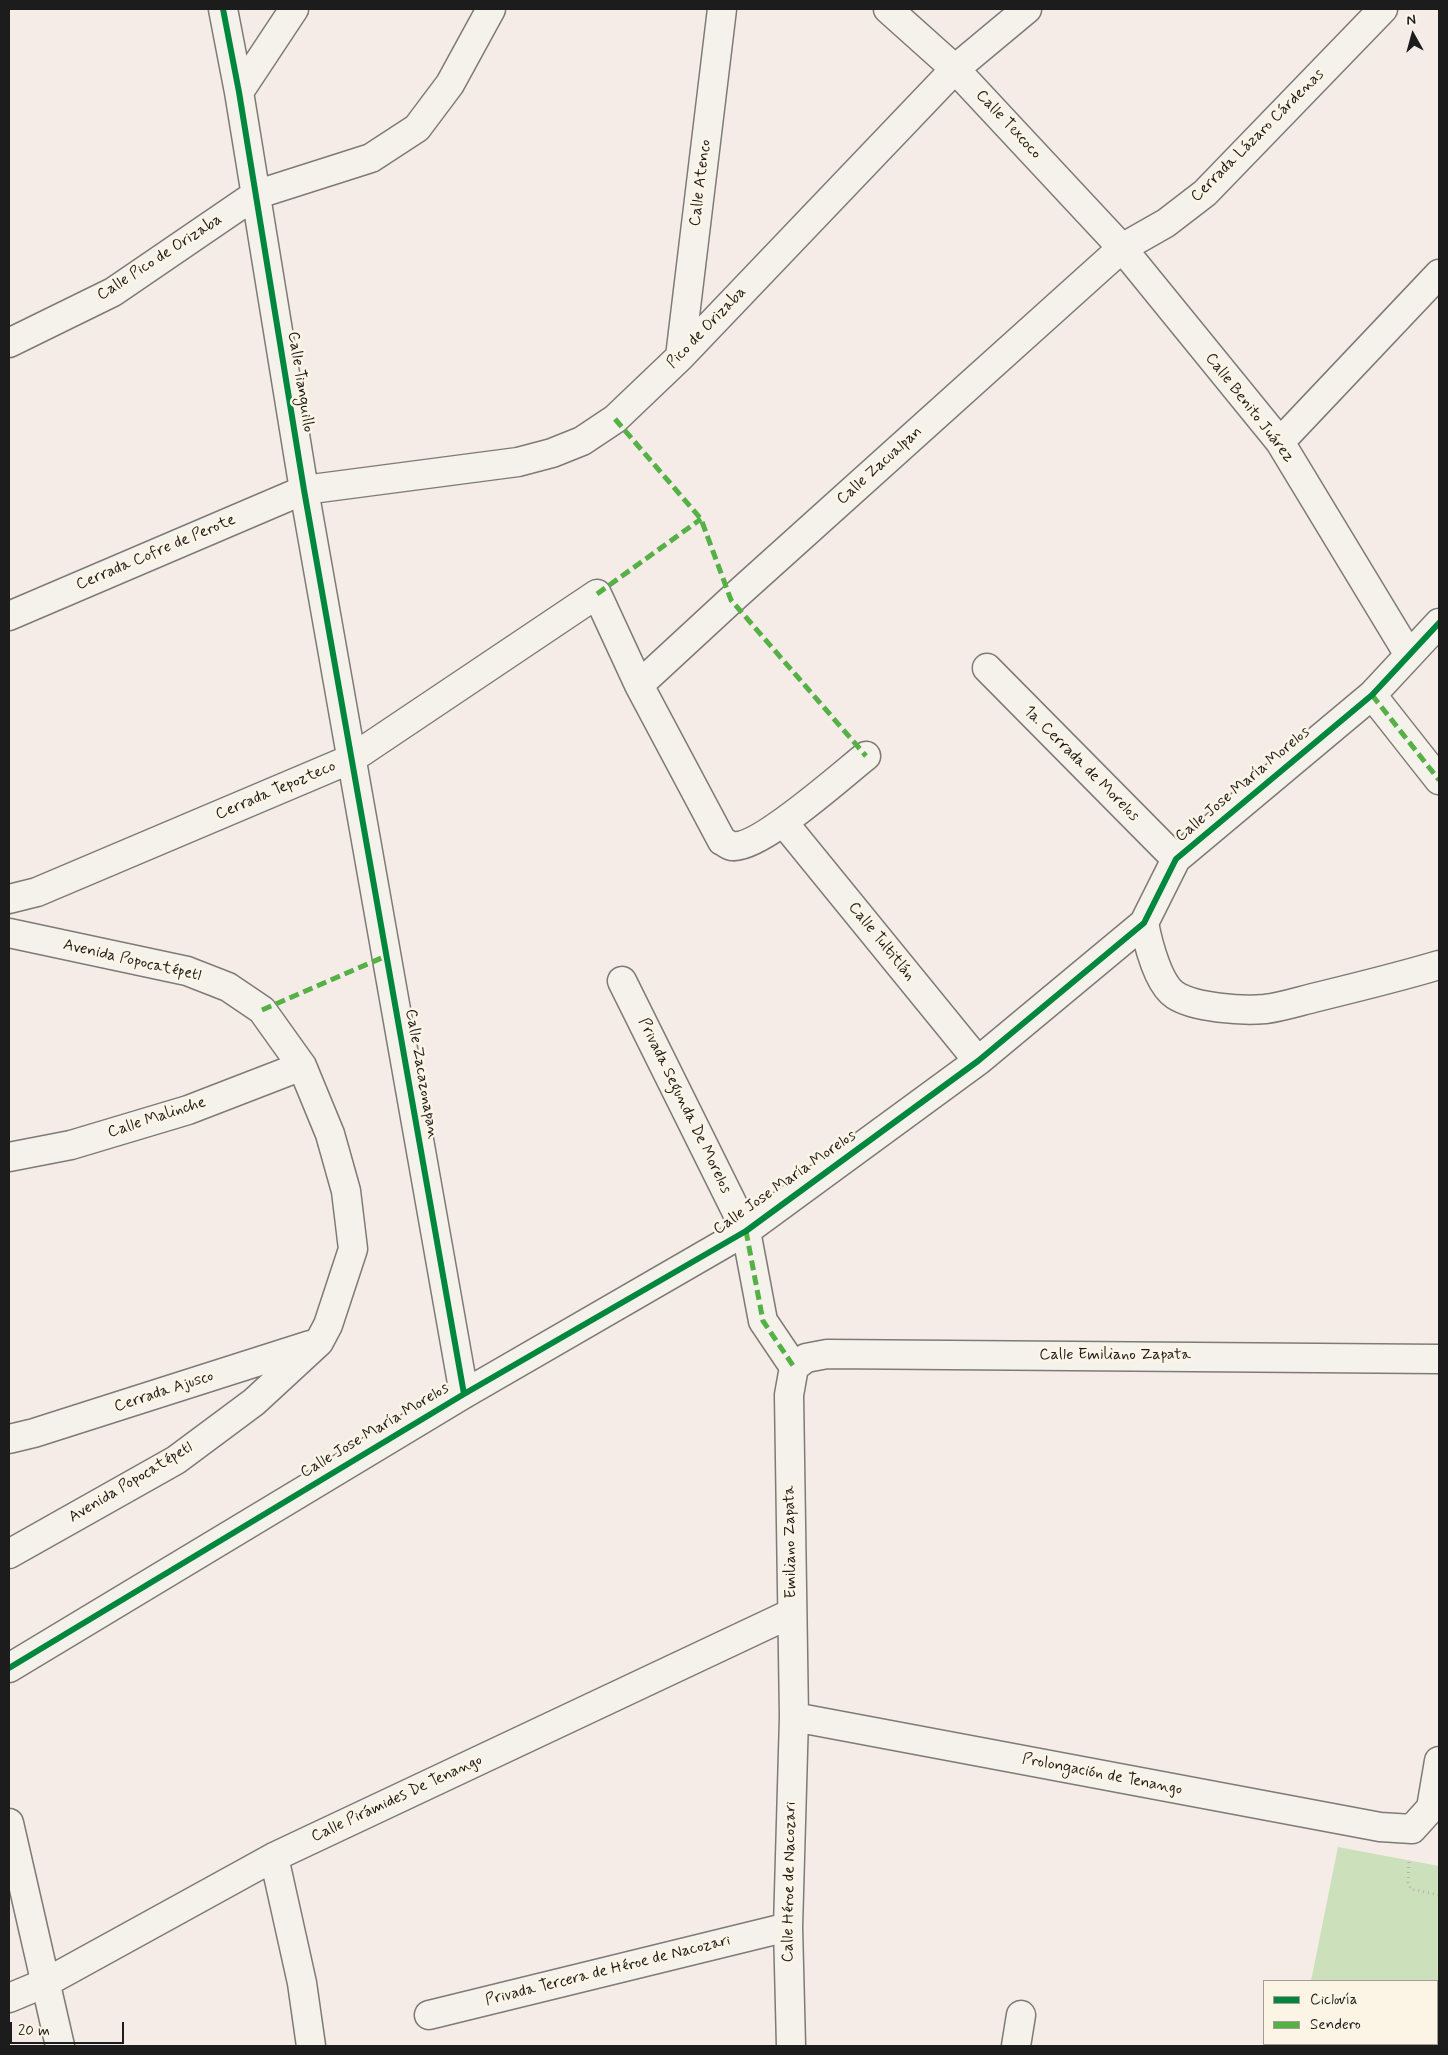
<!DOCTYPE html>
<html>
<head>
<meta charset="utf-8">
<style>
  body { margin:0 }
  #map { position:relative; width:1448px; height:2055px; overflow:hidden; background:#f5ece8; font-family:Mynerve,sans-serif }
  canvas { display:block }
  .frame { position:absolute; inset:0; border:10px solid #1c1c1c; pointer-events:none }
  .legend { position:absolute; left:1263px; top:1980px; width:175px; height:65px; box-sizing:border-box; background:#fcf5e5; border:1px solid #a29e95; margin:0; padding:6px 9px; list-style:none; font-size:15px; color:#1c1c1c }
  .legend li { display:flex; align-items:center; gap:10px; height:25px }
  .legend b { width:25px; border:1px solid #a29e95 }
  .north { position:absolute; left:1388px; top:10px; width:50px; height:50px; -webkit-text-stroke:4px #fcf5e5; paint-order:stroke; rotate:353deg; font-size:14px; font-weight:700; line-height:20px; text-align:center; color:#1c1c1c }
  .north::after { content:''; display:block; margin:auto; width:18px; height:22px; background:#1c1c1c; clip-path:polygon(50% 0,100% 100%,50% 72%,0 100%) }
  .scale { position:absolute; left:10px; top:2022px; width:114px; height:22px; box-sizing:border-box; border:2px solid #1c1c1c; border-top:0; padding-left:6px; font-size:15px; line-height:18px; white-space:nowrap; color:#1c1c1c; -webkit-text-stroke:4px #fcf5e5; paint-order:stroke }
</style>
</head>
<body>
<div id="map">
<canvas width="1448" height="2055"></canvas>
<div class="frame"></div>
<ul class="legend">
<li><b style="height:6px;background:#00873e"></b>Ciclovía</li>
<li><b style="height:6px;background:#55b145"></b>Sendero</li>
</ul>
<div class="north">N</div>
<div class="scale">20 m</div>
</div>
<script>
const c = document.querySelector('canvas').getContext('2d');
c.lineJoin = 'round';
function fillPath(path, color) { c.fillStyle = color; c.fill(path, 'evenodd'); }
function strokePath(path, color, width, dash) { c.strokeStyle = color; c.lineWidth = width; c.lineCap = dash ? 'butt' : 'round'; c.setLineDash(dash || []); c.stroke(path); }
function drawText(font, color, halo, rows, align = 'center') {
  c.font = font + ' Mynerve,sans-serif'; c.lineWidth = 5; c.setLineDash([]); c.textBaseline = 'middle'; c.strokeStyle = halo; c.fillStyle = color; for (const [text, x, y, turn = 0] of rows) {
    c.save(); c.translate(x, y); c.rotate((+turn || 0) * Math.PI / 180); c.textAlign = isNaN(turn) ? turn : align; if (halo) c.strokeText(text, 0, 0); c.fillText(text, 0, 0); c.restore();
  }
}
const green = new Path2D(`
  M1338,1847L1439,1866V2044L1437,2043V1981H1311Z`);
const path = new Path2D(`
  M1409,1862L1408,1882L1411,1889L1439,1895`);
const minor = new Path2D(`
  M223,9L239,92L304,490L464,1394
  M888,9L955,69L1122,248L1280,442L1409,655
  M239,92L294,9
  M9,343L113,292L255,195L371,158L417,128L450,84L491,9
  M680,357L722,9
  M1280,442L1439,274
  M9,616L304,490L518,462L552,453L582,441L615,419L680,357L955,69L1027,9
  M987,668L1176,859
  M639,685L731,600L1122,248L1166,223L1205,193L1383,9
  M1372,695L1439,780
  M784,823L978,1061
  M9,899L37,892L351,759L597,594L639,685L722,841C725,842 729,846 732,846C759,850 843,774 866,756
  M1144,923C1148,943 1158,984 1175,995C1195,1008 1242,1011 1265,1009C1282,1007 1300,1001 1317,997C1358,987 1399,977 1439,965
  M9,933L187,971L228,987L262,1010L302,1066L330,1134L346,1191L353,1249L328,1325L319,1342L254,1402L176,1460L9,1554
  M622,981L746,1231L763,1321L794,1367
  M9,1157L71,1145L188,1110L302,1066
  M794,1367L806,1358L827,1354L1439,1359
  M9,1439L34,1433L310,1345
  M9,1668L464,1394L746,1231L978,1061L1144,923L1176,859L1372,695L1439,623
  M794,1717L1380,1827L1412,1829L1431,1808L1439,1761
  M9,1823L60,2046
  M274,1857L302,1983L311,2046
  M9,1998L45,1983L274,1857L792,1613
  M429,2015L788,1927
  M791,2046L788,1927L794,1717L789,1395L794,1367
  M1016,2046L1021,2015`);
const quiet = new Path2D(`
  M615,419L701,519L731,600L866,756
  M597,594L701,519
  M1372,695L1439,780
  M262,1010L386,956
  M746,1231L763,1321L794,1367`);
const cycleway = new Path2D(`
  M223,9L239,92L304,490L464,1394
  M9,1668L464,1394L746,1231L978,1061L1144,923L1176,859L1372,695L1439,623`);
const streetNames = [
  ["Calle Texcoco",1008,125,47],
  ["Cerrada Lázaro Cárdenas",1258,136,-45],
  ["Calle Atenco",701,183,-83],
  ["Calle Pico de Orizaba",160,258,-33],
  ["Pico de Orizaba",707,328,-46],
  ["Calle Tianguillo",300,382,81],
  ["Calle Benito Juárez",1249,408,52],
  ["Calle Zacualpan",880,466,-42],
  ["Cerrada Cofre de Perote",156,553,-23],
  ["1a. Cerrada de Morelos",1081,764,45],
  ["Calle Jose María Morelos",1243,785,-40],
  ["Cerrada Tepozteco",276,791,-23],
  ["Calle Tultitlán",881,942,51],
  ["Avenida Popocatépetl",132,961,13],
  ["Calle Zacazonapan",421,1074,80],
  ["Privada Segunda De Morelos",684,1106,64],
  ["Calle Malinche",157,1118,-18],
  ["Calle Jose María Morelos",785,1183,-35],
  ["Calle Emiliano Zapata",1115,1356],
  ["Cerrada Ajusco",164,1392,-18],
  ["Calle Jose María Morelos",375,1431,-31],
  ["Avenida Popocatépetl",131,1483,-31],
  ["Emiliano Zapata",791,1542,-91],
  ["Prolongación de Tenango",1102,1775,11],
  ["Calle Pirámides De Tenango",397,1799,-25],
  ["Calle Héroe de Nacozari",790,1882,-89],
  ["Privada Tercera de Héroe de Nacozari",608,1971,-14]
];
fillPath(green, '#cce0bb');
strokePath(minor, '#7e7a78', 31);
strokePath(path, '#b6b2af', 3, [1, 4]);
strokePath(minor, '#f5f1eb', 28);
strokePath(quiet, '#55b145', 5, [10, 5]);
strokePath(cycleway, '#00873e', 6);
drawText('16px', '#1c1c1c', '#fcf5e5', streetNames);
</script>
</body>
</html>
